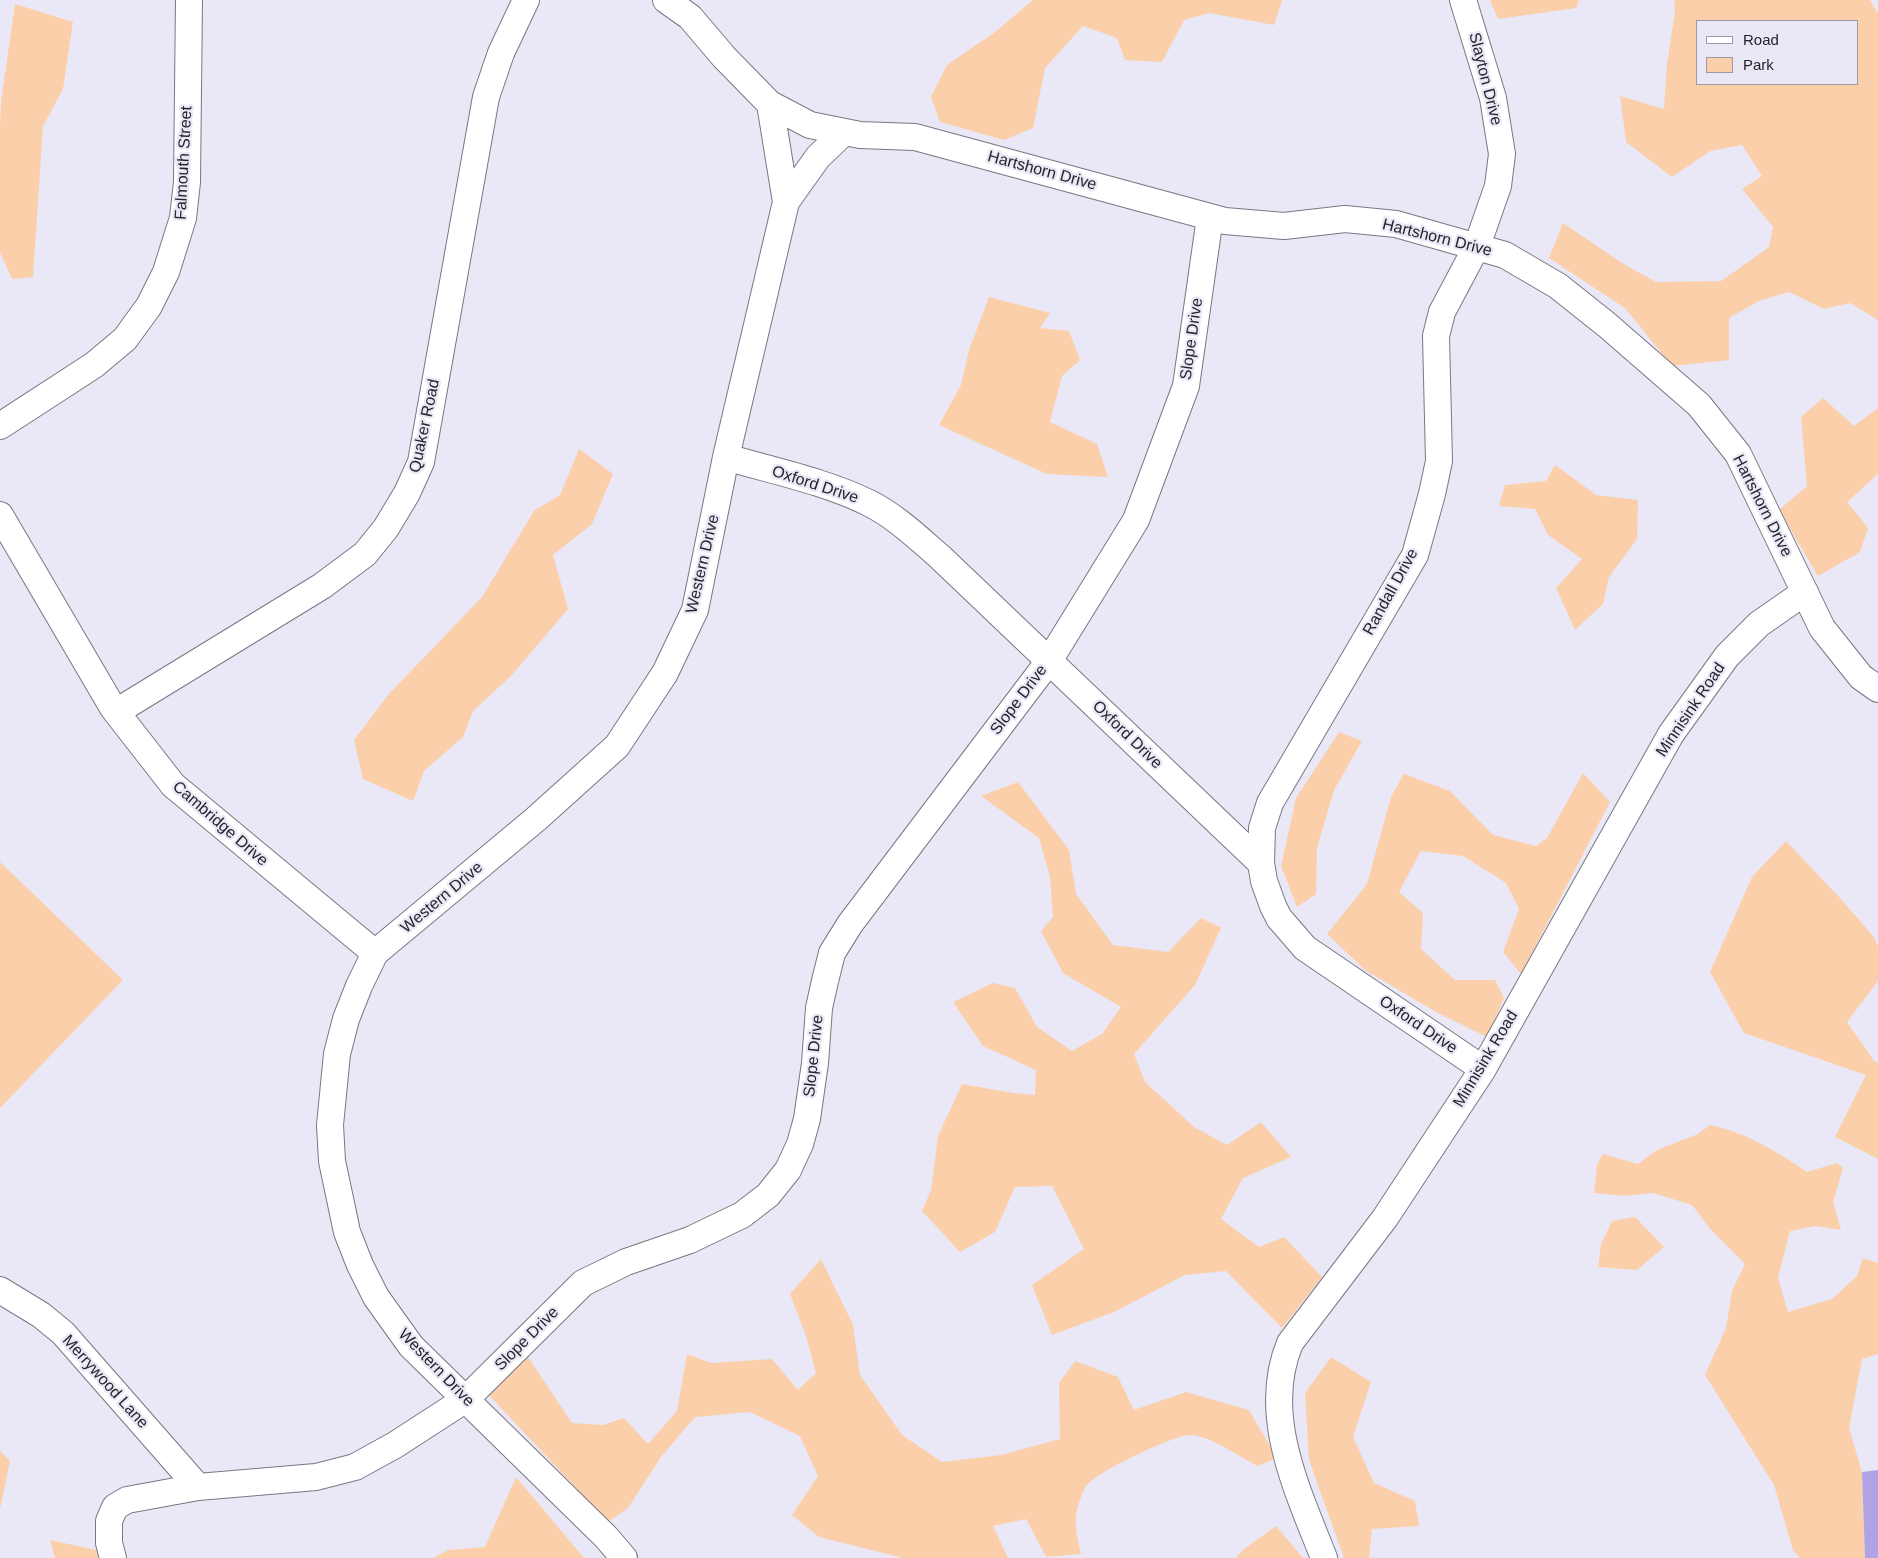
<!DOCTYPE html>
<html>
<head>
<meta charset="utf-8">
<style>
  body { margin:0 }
  #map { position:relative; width:1878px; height:1558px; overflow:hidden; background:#eae8f7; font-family:Arial,sans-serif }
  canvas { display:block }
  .legend { position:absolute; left:1696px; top:20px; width:162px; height:65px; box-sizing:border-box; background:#eae8f7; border:1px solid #9b9aa5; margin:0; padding:6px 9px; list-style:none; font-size:15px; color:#242429 }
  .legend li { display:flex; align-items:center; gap:10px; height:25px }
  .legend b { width:25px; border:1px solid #9b9aa5 }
</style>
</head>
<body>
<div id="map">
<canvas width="1878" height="1558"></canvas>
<ul class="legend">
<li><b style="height:6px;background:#fff"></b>Road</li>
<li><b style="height:14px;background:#fbcfaa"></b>Park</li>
</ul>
</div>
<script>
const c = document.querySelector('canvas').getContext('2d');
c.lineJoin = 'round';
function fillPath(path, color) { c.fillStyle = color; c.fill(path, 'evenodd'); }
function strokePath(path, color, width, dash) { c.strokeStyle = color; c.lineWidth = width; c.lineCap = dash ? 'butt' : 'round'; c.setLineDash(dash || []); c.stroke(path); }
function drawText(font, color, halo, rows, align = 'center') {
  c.font = font + ' Arial,sans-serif'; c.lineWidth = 4.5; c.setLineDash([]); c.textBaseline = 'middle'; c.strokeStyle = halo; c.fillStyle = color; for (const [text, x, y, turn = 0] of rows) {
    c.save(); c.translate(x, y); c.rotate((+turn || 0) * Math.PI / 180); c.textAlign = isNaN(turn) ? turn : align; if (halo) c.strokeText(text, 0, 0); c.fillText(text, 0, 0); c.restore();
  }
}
const green = new Path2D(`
  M1033,0H1282L1274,25L1209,13L1184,20L1162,62L1125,60L1117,38L1083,26L1045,68L1033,128L1004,140L940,122L931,97L947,65L995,32Z
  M1490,0H1579L1576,8L1498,19Z
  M1674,0H1870L1878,14V320L1850,303L1824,309L1789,292L1759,301L1729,318V360L1672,366L1625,308L1549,258L1563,223L1622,263L1656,282L1721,281L1769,247L1773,227L1742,189L1762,176L1742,145L1710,151L1672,177L1626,142L1620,96L1664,109L1667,64L1675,12ZM1697,21H1857V84H1697Z
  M15,4L73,22L63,89L43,126L33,277L12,279L0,252V127L1,101Z
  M989,297L1050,313L1040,328L1069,331L1080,360L1062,376L1050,422L1097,444L1108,477L1047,474L939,425L961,385L969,350Z
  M1823,398L1854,426L1878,408V474L1847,502L1868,528L1860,552L1818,576L1779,510L1807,486L1801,417Z
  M579,449L613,474L592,524L553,555L568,609L511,676L473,711L463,737L424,771L413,801L363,779L354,740L388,695L482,597L534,511L560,495Z
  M1555,465L1596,495L1638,500L1637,539L1609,577L1603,604L1575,630L1556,588L1582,559L1548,535L1535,509L1499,506L1505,485L1546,481Z
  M1339,732L1362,741L1334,790L1317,848L1316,894L1297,907L1281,866L1296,798Z
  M1583,773L1610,802L1521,974L1503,952L1519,909L1506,883L1463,856L1421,851L1399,892L1423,913L1421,949L1455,980H1495L1504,998L1487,1037L1436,1012L1365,970L1327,934L1367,884L1391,797L1404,774L1450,791L1493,835L1536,846L1547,838Z
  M1018,782L1069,850L1076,894L1113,945L1168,952L1201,918L1221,928L1195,985L1134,1054L1145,1082L1194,1127L1227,1145L1261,1122L1291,1157L1243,1178L1221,1219L1259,1247L1284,1237L1322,1277L1282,1328L1226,1271L1185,1275L1114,1312L1052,1335L1032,1285L1084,1249L1052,1186L1015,1187L995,1232L960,1252L922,1211L931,1190L938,1136L962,1084L1013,1093L1035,1095L1036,1070L983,1046L953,1002L993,983L1015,988L1037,1027L1072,1051L1102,1034L1121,1007L1063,973L1041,931L1053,917L1050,877L1039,838L981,796Z
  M1786,841L1840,898L1874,937L1878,947V981L1847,1022L1875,1062H1878V1159L1835,1137L1866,1075L1744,1033L1710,972L1752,877Z
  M0,862L123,980L0,1108Z
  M1710,1125C1747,1133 1776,1151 1807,1172L1837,1163L1843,1168L1833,1202L1841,1230L1816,1226L1790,1231L1778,1278L1788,1312L1832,1299L1857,1276L1863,1258L1878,1263V1354L1862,1359L1849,1428L1862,1472L1865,1558H1800L1793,1550L1774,1485L1705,1375L1726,1328L1732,1291L1745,1264L1712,1231L1692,1205L1653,1193L1624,1196L1594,1193L1597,1165L1603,1154L1638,1164L1657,1150L1698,1134Z
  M1635,1217L1664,1247L1637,1270L1598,1267L1601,1244L1612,1221Z
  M821,1259L853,1325L860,1375L902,1435L942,1462L1001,1455L1060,1439L1059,1383L1075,1361L1118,1377L1134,1410L1186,1392L1249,1410L1277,1458L1258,1466C1241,1458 1208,1434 1189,1435C1172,1436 1091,1474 1085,1488C1072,1515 1075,1526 1081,1554L1046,1557L1026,1519L993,1526L1008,1558H903L819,1537L792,1515L818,1476L800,1436L750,1412L695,1417L661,1457L628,1508L608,1522L485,1391L528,1357L572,1423L603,1425L624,1418L648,1444L677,1411L687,1354L711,1363L772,1359L798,1390L816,1373L806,1336L790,1294Z
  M1331,1357L1371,1382L1353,1437L1374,1483L1415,1501L1419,1526L1372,1529L1369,1558H1344L1309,1460L1305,1393Z
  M0,1451L10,1461L0,1509Z
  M516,1477L584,1558H433L448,1550L485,1547Z
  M1276,1526L1303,1558H1236L1243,1550Z
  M50,1540L101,1551L104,1558H55Z`);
const water = new Path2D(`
  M1878,1470V1558H1865L1862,1472Z`);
const minor = new Path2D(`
  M666,0L690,17L724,57L770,104L810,125L860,135L915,137L1225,221L1284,226L1345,219L1396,224L1505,255L1558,286L1607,325L1699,405L1738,454L1822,628L1861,677L1878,689
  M770,104L786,202
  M0,426L94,365L125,339L149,306L166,272L183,218L187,182L189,0
  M726,457C773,471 824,481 869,503C895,516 917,537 939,556L1261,863L1264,881L1273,906L1279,918L1305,948L1483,1069
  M0,515L113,708L173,785L375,953
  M116,712L322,586L365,554L386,528L407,493L421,462L486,97L501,53L526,0
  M1261,863L1262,828L1270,803L1415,555L1432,494L1439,461L1436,336L1442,312L1477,246L1498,186L1502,154L1493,98L1463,0
  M0,1290L41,1315L63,1333L198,1487
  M113,1558L109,1543V1521L115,1507L127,1500L198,1487L316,1477L355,1467L395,1445L466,1399L583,1283L626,1262L690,1240L742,1215L768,1195L788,1170L800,1144L807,1119L815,1063L819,1008L825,981L832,953L850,924L1049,661L1136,520L1186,386L1210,217
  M624,1558L606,1537L411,1346L376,1297L360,1265L347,1232L332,1161L330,1125L337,1054L346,1019L359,986L375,953L536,819L617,746L665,673L695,610L726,457L786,202L818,157L843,133
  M1324,1558C1298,1491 1260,1415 1290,1343L1385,1218L1483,1069L1671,734L1727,656L1759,624L1805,592`);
const streetNames = [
  ["Slayton Drive",1485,79,76],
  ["Falmouth Street",184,163,-87],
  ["Hartshorn Drive",1042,171,15],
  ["Hartshorn Drive",1437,238,14],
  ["Slope Drive",1192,339,-82],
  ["Quaker Road",425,426,-78],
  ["Oxford Drive",815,485,18],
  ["Hartshorn Drive",1762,506,63],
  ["Western Drive",703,564,-77],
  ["Randall Drive",1391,592,-61],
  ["Slope Drive",1019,700,-53],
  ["Minnisink Road",1691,710,-56],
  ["Oxford Drive",1127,735,44],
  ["Cambridge Drive",220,824,41],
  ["Western Drive",442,898,-40],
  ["Oxford Drive",1418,1025,34],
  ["Slope Drive",814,1056,-84],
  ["Minnisink Road",1486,1059,-59],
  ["Slope Drive",527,1339,-45],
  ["Western Drive",436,1368,46],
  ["Merrywood Lane",105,1382,48]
];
fillPath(green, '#fbcfaa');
fillPath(water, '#b0a4e5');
strokePath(minor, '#797784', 28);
strokePath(minor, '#fff', 26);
drawText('16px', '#242429', '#eae8f7', streetNames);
</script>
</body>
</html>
